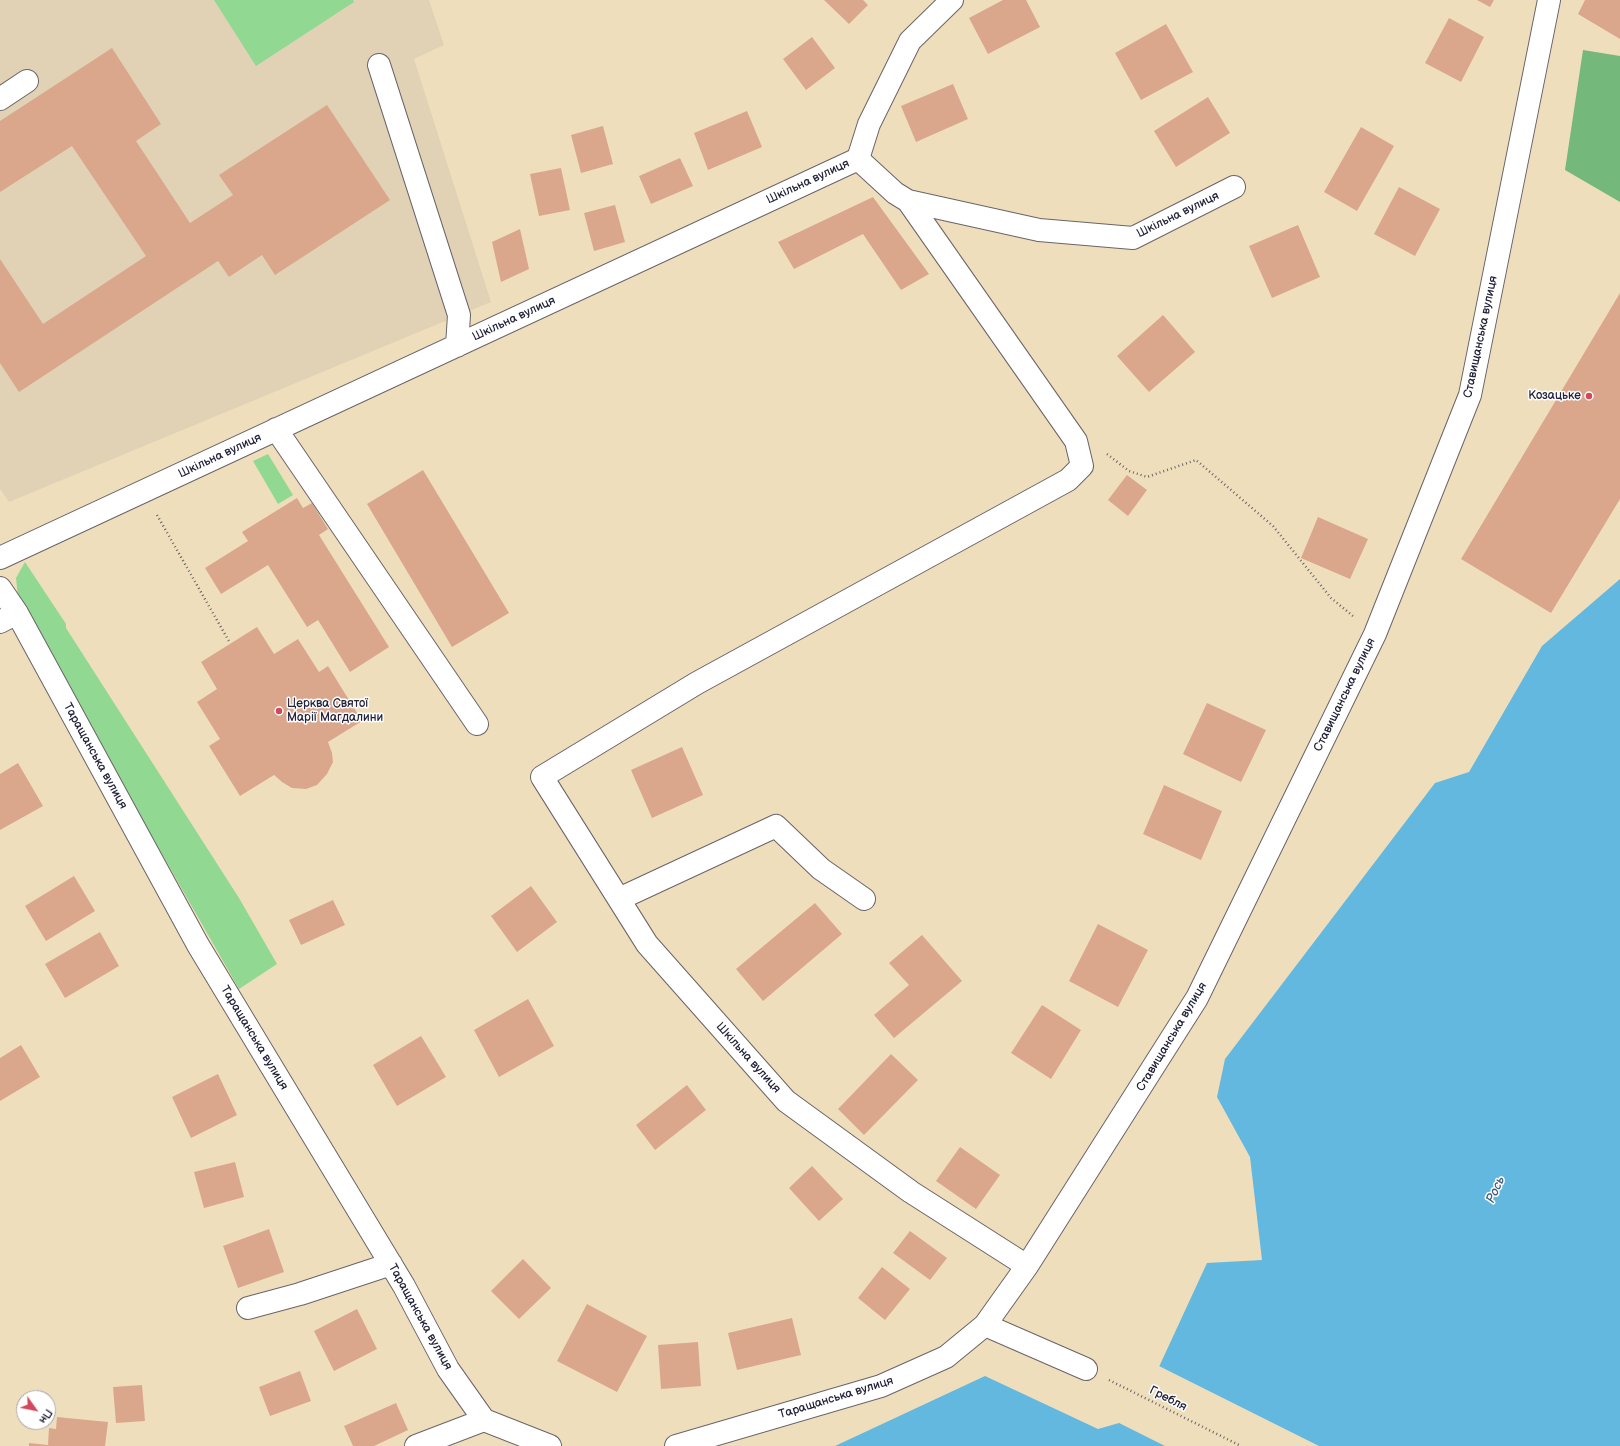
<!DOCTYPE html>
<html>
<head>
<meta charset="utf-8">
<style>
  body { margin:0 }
  #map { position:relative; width:1620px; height:1446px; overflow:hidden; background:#efdebc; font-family:"Balsamiq Sans",sans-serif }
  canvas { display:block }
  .north { position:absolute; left:16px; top:1390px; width:40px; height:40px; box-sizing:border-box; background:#fff; border:1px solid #a7a7b1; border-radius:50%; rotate:123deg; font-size:11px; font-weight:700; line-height:16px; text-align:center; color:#22223b }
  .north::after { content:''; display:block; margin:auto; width:14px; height:18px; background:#d1495b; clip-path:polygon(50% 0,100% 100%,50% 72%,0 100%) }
</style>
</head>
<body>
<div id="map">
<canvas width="1620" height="1446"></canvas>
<div class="north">Пн</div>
</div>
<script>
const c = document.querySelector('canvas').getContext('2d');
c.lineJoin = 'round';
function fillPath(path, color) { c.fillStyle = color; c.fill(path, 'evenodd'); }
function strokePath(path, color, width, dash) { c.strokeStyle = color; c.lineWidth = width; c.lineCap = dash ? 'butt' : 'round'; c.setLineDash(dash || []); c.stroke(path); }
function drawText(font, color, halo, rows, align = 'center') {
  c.font = font + ' "Balsamiq Sans",sans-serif'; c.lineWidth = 3; c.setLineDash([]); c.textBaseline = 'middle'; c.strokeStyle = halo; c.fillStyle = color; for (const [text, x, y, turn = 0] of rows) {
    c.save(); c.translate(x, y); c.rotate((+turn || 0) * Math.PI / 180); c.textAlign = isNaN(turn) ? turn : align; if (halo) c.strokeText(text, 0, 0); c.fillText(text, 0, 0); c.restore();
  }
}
const built = new Path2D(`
  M0,0H429L444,45L414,59L491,302L9,502L0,489Z`);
const green = new Path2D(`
  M214,0H353L354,2L256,66Z
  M268,454L293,495L278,504L253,461Z
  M25,562L66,624V628L239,898L277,964L239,989L50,658L18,598L16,578Z`);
const forest = new Path2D(`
  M1583,50L1620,56V202L1565,170Z`);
const water = new Path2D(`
  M1620,579V1446H835L985,1376L1098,1429L1119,1423L1158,1369L1207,1263L1262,1260L1250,1157L1217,1097L1225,1059L1435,783L1469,772L1542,646Z`);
const pier = new Path2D(`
  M1157,1365L1319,1446H1165L1119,1423L1123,1413Z`);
const building = new Path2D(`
  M824,0H863L868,5L849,24Z
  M1003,0H1026L1040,27L988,54L969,18Z
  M1477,0H1494L1490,7Z
  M1585,0H1620V39L1578,14Z
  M1449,18L1484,37L1461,82L1425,63Z
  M1166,24L1193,72L1141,100L1115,53Z
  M812,37L835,68L806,90L783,59Z
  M112,48L161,124L136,141L190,223L233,195L219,175L327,105L390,200L275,275L262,255L229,277L218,261L19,392L0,363V259L43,324L146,256L72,146L0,192V121Z
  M953,84L968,119L916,142L901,106Z
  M1208,97L1230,133L1176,167L1154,131Z
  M747,111L762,147L708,170L694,133Z
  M603,126L613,164L581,173L571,135Z
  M1361,127L1394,146L1357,211L1324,192Z
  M680,158L693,186L651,204L639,176Z
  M561,168L570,210L539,216L530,174Z
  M1399,187L1440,209L1415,256L1374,234Z
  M873,197L929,274L901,290L863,234L794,269L778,242Z
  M615,205L625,242L594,251L584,213Z
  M1298,225L1320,277L1272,298L1249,246Z
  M520,229L529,269L501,282L492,242Z
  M1620,293V499L1551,613L1461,559Z
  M1163,315L1195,352L1149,392L1117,356Z
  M423,470L509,613L452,647L367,504Z
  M1127,475L1147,490L1128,516L1108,500Z
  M297,498L303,508L312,503L328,529L319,535L389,647L350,672L318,620L307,627L268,565L221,594L205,568L248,541L242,532Z
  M1318,517L1368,539L1350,579L1301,558Z
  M257,627L274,654L298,639L319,672L328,666L362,721L328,742L332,753L333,762L327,774L317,785L306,789L292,788L282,782L274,775L240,796L209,746L220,739L197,702L217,689L201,662Z
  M1207,703L1266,730L1241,782L1183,754Z
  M682,747L703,795L652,818L631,770Z
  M18,763L43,806L0,830V774Z
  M1164,785L1222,811L1201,860L1143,834Z
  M74,876L95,911L46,941L25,906Z
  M531,886L557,922L517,952L491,916Z
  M333,900L345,925L301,945L289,920Z
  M815,903L842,934L763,1001L736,969Z
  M1098,924L1148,950L1118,1007L1069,981Z
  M100,932L119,966L65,998L45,964Z
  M922,935L962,981L894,1038L874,1015L909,985L889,963Z
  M528,999L554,1046L499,1077L474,1030Z
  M1042,1005L1081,1030L1051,1079L1011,1053Z
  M421,1036L446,1077L397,1106L373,1065Z
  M21,1045L40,1077L0,1101V1058Z
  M891,1054L918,1080L864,1135L838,1109Z
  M218,1074L237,1115L191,1138L172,1097Z
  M687,1085L706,1110L655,1150L636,1125Z
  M960,1147L1000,1175L976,1209L936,1181Z
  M235,1162L244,1197L204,1208L194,1172Z
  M812,1166L843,1199L819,1221L789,1188Z
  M269,1229L284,1272L238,1288L223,1246Z
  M910,1231L947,1258L930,1280L893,1253Z
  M523,1259L551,1288L519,1319L491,1291Z
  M882,1267L910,1289L885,1320L858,1298Z
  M587,1304L647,1336L617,1392L557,1361Z
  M357,1309L377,1349L334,1371L314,1331Z
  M792,1318L801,1355L737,1370L728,1333Z
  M698,1342L701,1386L661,1389L658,1345Z
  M300,1371L311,1401L270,1416L259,1387Z
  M142,1385L145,1421L116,1423L113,1387Z
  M396,1403L408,1430L374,1446H353L344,1426Z
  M57,1417L108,1422L105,1446H29V1443L48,1445L49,1428L56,1429Z`);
const path = new Path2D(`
  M1107,454L1129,471L1147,477L1196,460L1273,526L1331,598L1353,616
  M157,515L230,643
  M1109,1380L1241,1446`);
const minor = new Path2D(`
  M379,65L459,315L457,346
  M0,99L27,81
  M858,159L895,193L908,201L1076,441L1082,466L1068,480L697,683L542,777L647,944L786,1101L911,1192L1027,1266
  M908,201L1039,230L1133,238L1234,187
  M276,429L477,724
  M0,558L858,159L869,124L910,41L952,0
  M0,588L17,613L198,945L404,1286L448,1369L484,1420L550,1446
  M0,622L17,613
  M619,899L776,826L821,869L864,899
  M248,1308L300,1294L391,1264
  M985,1325L1086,1369
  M416,1446L484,1420
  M676,1446L881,1386L946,1357L985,1325L1027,1266L1197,998L1375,634L1470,395L1549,0`);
const markers = [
  [1589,396,4,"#d1495b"],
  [279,711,4,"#d1495b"]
];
const streetNames = [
  ["Шкільна вулиця",808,182,-25],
  ["Шкільна вулиця",1178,215,-26],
  ["Шкільна вулиця",514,319,-25],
  ["Ставищанська вулиця",1481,337,-78],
  ["Шкільна вулиця",220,456,-25],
  ["Ставищанська вулиця",1345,695,-64],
  ["Таращанська вулиця",95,756,61],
  ["Ставищанська вулиця",1172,1037,-59],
  ["Таращанська вулиця",254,1038,59],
  ["Шкільна вулиця",748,1058,48],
  ["Таращанська вулиця",420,1317,61],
  ["Таращанська вулиця",836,1398,-17],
  ["Гребля",1168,1399,27]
];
const poiNames = [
  ["Козацьке",1581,396],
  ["Церква Святої",287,704,"left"],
  ["Марії Магдалини",287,718,"left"]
];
const waterNames = [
  ["Рось",1496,1190,-66]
];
fillPath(built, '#e1d2b5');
fillPath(green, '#91d892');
fillPath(forest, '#74b87c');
fillPath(water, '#62b8df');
fillPath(pier, '#efdebc');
fillPath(building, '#daa78d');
strokePath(minor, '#6a6468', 24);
strokePath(path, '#6a6468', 2.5, [1, 3]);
strokePath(minor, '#fff', 22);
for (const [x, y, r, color] of markers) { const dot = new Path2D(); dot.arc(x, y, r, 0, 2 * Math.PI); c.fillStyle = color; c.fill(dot); strokePath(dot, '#fff', 1.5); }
drawText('12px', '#22223b', '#fff', streetNames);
drawText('12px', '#22223b', '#fff', poiNames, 'right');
drawText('italic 13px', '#3c5e7d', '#fff', waterNames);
</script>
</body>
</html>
